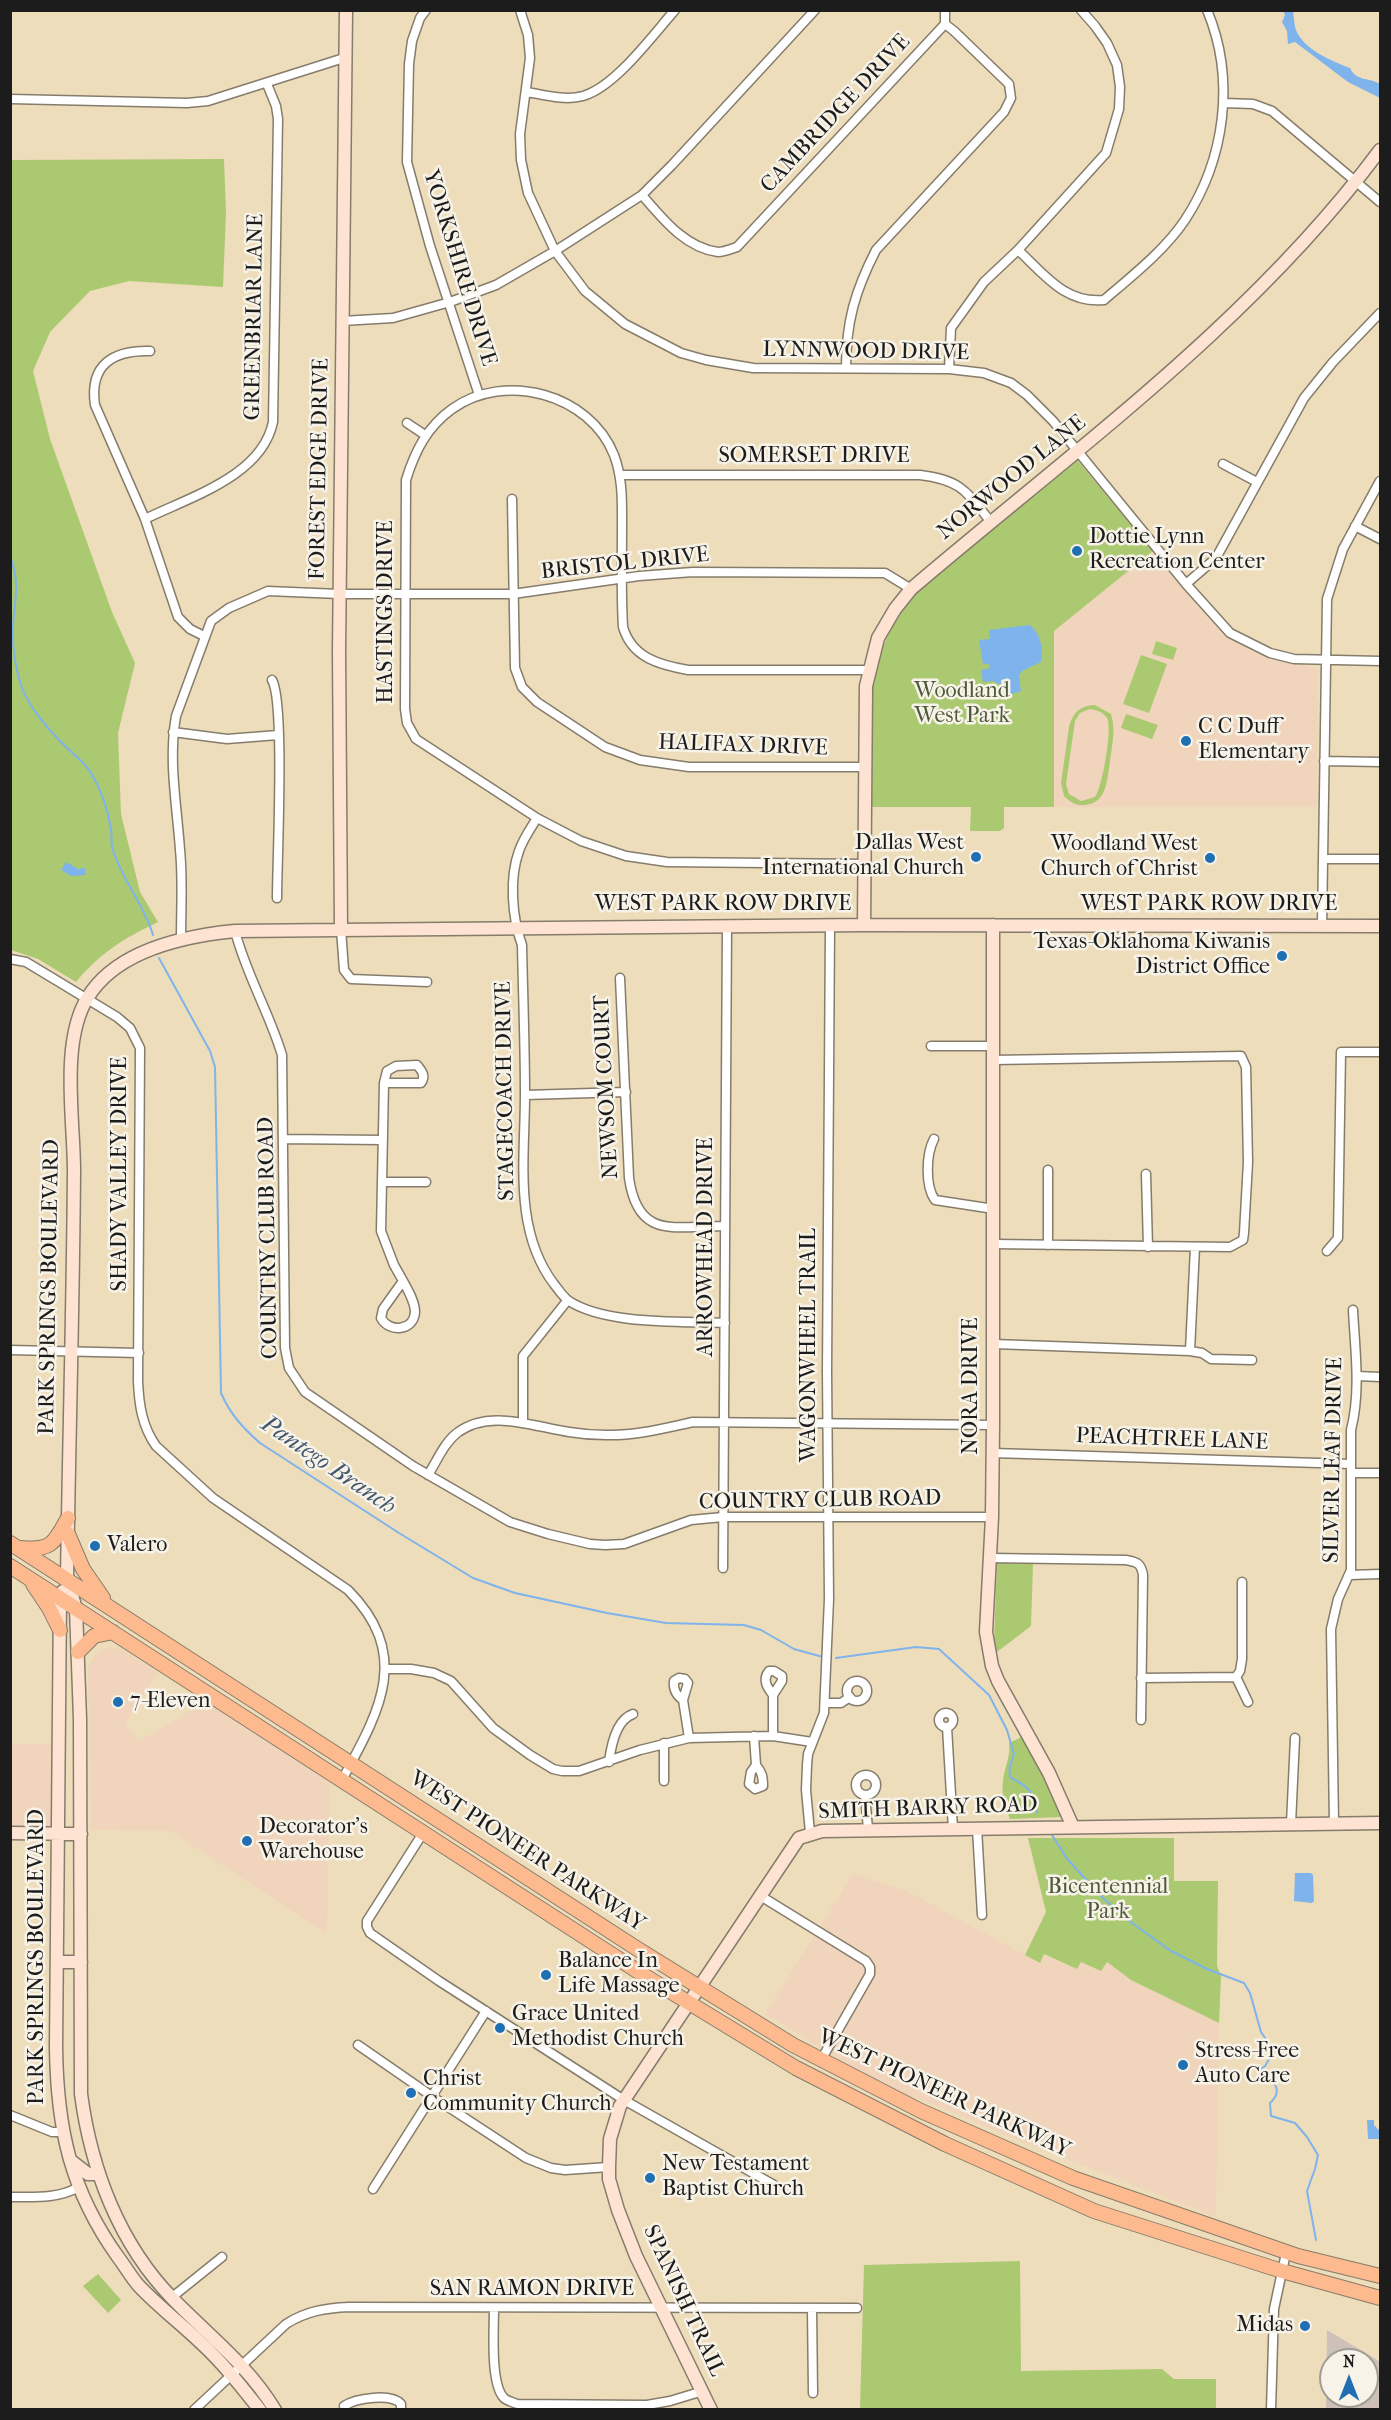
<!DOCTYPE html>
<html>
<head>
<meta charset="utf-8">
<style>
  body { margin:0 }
  #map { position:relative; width:1391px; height:2420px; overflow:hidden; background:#edb; font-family:"IM FELL French Canon",serif }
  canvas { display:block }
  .frame { position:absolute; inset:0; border:12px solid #1c1c1c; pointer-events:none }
  .north { position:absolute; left:1319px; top:2348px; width:60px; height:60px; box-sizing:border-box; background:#f7f3e8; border:2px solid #9f9d96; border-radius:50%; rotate:0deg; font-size:16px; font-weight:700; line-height:24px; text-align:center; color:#1c1c1c }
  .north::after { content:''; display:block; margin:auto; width:21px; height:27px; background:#1f6fb2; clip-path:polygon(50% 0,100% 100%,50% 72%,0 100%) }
</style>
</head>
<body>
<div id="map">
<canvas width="1391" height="2420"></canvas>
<div class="frame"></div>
<div class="north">N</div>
</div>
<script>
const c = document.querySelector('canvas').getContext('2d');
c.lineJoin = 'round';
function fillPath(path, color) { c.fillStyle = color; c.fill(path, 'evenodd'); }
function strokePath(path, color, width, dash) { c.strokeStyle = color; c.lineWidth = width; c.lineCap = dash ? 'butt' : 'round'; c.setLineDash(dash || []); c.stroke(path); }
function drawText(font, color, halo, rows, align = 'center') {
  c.font = font + ' "IM FELL French Canon",serif'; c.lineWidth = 5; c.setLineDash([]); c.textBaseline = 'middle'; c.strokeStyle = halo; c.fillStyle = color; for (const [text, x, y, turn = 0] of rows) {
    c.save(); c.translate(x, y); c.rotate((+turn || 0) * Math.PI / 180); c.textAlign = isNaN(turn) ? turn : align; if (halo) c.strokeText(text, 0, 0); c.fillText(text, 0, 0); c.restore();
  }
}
const built = new Path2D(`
  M1153,551L1203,613L1223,634L1252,651L1270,659L1316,668L1318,671L1317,807H1054V631Z
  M110,1647L122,1650L158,1672L125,1724L139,1741L207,1701L330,1780L327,1934L170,1831L91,1830L88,1667L97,1652Z
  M11,1744H52L51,1831L11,1830Z
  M853,1874L907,1891L1040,1963L1043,1954L1077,1969L1081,1962H1107L1131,1980L1219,2023L1216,2217L1010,2137L953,2112L884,2087L765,2014Z`);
const industrial = new Path2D(`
  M1327,2330L1379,2361V2409H1326ZM1331,2360H1367V2396H1331Z`);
const green = new Path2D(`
  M224,159L226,213L223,287L129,281L90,291L50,332L33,371L50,439L112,612L135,663L118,733L121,814L140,892L158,922C123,939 100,953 76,982L38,959L11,950L10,160Z
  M1077,460L1153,551L1054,631V807H1004V828L1000,831H970L971,807H870C870,719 858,653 925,584Z
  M1156,641L1177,648L1173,660L1152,654Z
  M1141,655L1167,664L1149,713L1123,704Z
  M1095,705L1111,714C1116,730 1112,745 1110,761C1107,778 1108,803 1085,805C1076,806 1070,802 1064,796L1061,783L1069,727C1073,712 1080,706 1095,705ZM1090,709C1097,710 1103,712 1107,718C1113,728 1102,789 1095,797L1081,801L1069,794L1066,784L1075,721L1080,713Z
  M1126,714L1158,725L1152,739L1121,728Z
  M997,1563L1033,1564L1031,1626L997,1652L994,1642Z
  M1026,1735L1062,1809L1061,1817L1010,1819C1005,1806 1001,1795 1003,1781C1004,1768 1011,1757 1009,1743Z
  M1028,1838H1174V1881H1218L1217,1966L1221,1976L1219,2023L1131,1980L1107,1962L1101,1971L1081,1962L1077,1969L1044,1954L1040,1963L1025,1955L1046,1912Z
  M1020,2261L1021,2371L1162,2369L1174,2379H1216V2409H860L864,2265Z
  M98,2274L121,2300L108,2313L83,2286Z`);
const water = new Path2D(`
  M1283,11H1293C1294,16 1294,24 1296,30C1304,50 1332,61 1350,68C1357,82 1368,77 1380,84V98L1348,82L1295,42L1288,44L1287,31L1282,22L1285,15Z
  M1029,625C1040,631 1044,650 1041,662L1022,671L1019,675L1021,691L1006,696L1004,684H999L993,681L983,682L981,670L990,668L989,664H983L979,640L990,639L989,630Z
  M66,862L78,869L85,868L86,875L71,876L61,870Z
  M1295,1873H1311L1313,1875L1314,1901L1312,1903L1294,1901Z
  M1367,2120H1374V2125L1380,2131V2139H1368Z`);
const stream = new Path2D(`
  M10,557C20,579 15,601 13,625C12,646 15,668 22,688C29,706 46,727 59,740C70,752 83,760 91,773C101,789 108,811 111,829C112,835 111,842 112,847C121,879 144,904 153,935
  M159,958L210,1051L215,1067L221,1393C230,1414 243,1428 260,1443L399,1533L473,1578L515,1593L607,1613L666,1623L744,1625L761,1630L794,1649L823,1657
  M836,1658L916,1647L939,1649L989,1695L1007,1730L1014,1754C1011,1763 1007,1769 1011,1778C1031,1788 1032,1791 1037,1812
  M1050,1832L1068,1860L1104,1899L1132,1923L1171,1951L1207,1969L1244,1983L1250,1993L1261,2032L1274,2051L1265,2066L1260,2070L1259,2077L1262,2081L1270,2080C1280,2087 1278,2096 1270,2103L1271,2116L1295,2123L1307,2137L1318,2155L1315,2169L1307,2191L1316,2240`);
const street = new Path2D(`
  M426,10L420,18L412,41L409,64L407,162L430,246L479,395
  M520,10L528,35L530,58L520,134L521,160L528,193L555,251L585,291L625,324L681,353L706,360L753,368L949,369L984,373L1011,383L1027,395L1053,421L1186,584L1230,633L1270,653L1294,659L1380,661
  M945,24V10
  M527,92C544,95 566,101 583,96C615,87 652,36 675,10
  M10,99L187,103L208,101L347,57
  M1224,103L1253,104L1272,111L1380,202
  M642,195C662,218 685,248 718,252C724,252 731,249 737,247L945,24L954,31L1009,84L1011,98L1004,112L876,250C855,291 846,322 846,368
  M1018,250C1044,274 1065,304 1104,300C1132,276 1165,250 1185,220C1225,159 1236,79 1207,10
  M342,321L393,318L450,302L496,285L555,251L642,195L672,165L815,10
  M150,351C114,350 89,364 95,405L145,519L178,617L190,629L204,636
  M949,369L951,328L969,303L984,282L1018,250L1106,153L1119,109L1120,87L1117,65L1107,43L1095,26L1081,10
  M407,423L425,435
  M1223,464L1257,482
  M620,475H920C961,480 966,491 990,521
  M512,499L515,668L522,687L537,702L605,747L640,760L689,767H864
  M145,519C190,497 262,476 273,422L278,119L276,106L267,84
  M1355,526L1380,539
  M1186,584L1216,558L1304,398L1333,362L1380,313
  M272,680C285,701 277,863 277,898
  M173,732L227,739L278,735
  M1324,761L1380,762
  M537,818C531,828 523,839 519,851C509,878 512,918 522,945C523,995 525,1045 525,1095C525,1158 513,1230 554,1284C558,1289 563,1297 569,1301C606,1325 681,1321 725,1323
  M1323,859H1380
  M864,864L667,862L626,856L581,841L537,818L416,739L407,723L405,709L406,480C415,451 427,427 452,409C505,371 590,394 614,455C623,479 622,502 622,527C622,560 621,594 623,627C632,658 660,665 688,670H869
  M1322,926L1327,599L1343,549L1380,481
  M341,929L344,970L351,979L427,982
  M235,931C246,974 269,1012 282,1055L285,1348L289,1368L305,1392L413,1466L510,1522L548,1534L590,1544L605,1545L624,1544L691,1520L723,1517H992
  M181,939C181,909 183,879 180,850C177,805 168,761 176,716L211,621L229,608L268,591L339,594H513L639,576L693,572L885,573L911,589
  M10,959L26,962L117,1017L130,1028L140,1048L138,1381C139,1405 142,1426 156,1446L213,1498L348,1590C413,1655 379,1712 342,1780
  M620,978L629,1178C638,1240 674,1226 723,1226
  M931,1046H993
  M993,1060L1241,1056L1246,1067L1248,1162L1244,1233L1243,1240L1230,1247L993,1244
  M384,1083H421C426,1076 422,1071 417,1065L396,1066L387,1071L384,1083L381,1231L394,1265L403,1281
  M525,1095L626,1092
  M283,1139L383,1140
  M934,1139C926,1154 925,1186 935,1200L994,1209
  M1146,1174L1148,1247
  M383,1182H426
  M1048,1245V1170
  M1327,1251L1338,1238L1341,1052H1380
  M403,1281C408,1290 415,1302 415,1312C414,1331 389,1333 381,1318L383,1309Z
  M994,1344L1190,1351L1202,1353L1211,1359L1252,1360
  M10,1350L139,1353
  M1190,1351L1195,1247
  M1357,1376L1380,1377
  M523,1422V1356L567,1301
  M993,1453L1351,1464
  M1351,1473H1380
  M428,1475C437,1461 444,1443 457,1433C489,1408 534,1427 569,1432C581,1434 594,1435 606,1435C635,1436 665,1428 693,1422L993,1425
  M990,1558L1126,1560C1137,1562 1141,1563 1143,1575L1141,1720
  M723,1568L727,926
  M1350,1575L1380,1574
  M385,1669H411L434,1673L451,1681L493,1728L530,1755L553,1769L562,1771H579L640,1750L689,1738L773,1736L812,1742
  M769,1671H774L782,1676V1681L773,1695C767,1687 762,1680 769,1671Z
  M1236,1677L1248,1702
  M1141,1678L1236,1677L1240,1671L1242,1659V1582
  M847 1691a10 10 0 1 1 20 0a10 10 0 1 1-20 0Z
  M773,1695V1736
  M683,1700L688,1683L685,1679L679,1678L674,1681C673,1690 676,1695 683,1700L689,1738
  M825,1703H841L850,1697
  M939 1720a7 7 0 1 1 14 0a7 7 0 1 1-14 0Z
  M947,1727L953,1829
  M754,1736L756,1765
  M664,1743V1781
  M609,1762C611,1746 616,1720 633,1714
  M756,1765C762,1772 763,1777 763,1786L755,1789L749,1784L751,1772Z
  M856 1785a10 10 0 1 1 20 0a10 10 0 1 1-20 0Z
  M865,1795L868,1829
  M1334,1823L1331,1629L1338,1599L1351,1570V1430C1361,1391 1355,1350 1353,1310
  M1291,1824L1295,1738
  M977,1828L982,1915
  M423,1833L367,1921V1927L370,1933L439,1981L624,2100L774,2185
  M810,1833L806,1790L807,1765L808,1754L824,1713L829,1599L827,1371L830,925
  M759,1895L866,1961L870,1967V1974L821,2060
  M358,2045L433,2097L526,2158L551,2168L565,2170L609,2167
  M10,2115L52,2132H63
  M373,2189L486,2011
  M10,2197C35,2197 57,2199 79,2187
  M171,2298L222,2257
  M494,2308C494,2329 490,2384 504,2398C507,2401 513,2402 517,2404L647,2405L670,2401L703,2391
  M812,2308L813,2393
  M344,2406C356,2398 391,2393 401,2404V2410
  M194,2410L286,2324C306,2311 326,2308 349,2307L857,2308
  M1271,2410L1274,2309L1286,2253`);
const secondary = new Path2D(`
  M864,925L866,686L878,638L895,609L911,589C1074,450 1251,323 1380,150
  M993,925V1425L992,1517L986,1632L992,1666L998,1681L1049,1773L1073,1827
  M341,929L339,650L346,10
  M63,1591L60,1598L56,2047C57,2128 70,2190 118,2257C125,2266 131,2277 139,2286C158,2306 180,2323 200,2342C222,2362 241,2386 260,2410
  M10,1833L81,1834
  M57,1962H81
  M70,2160L88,2174H99
  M275,2410C248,2365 209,2336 173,2299C119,2244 91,2169 81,2094L80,1719L76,1609L67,1579C69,1443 73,1307 74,1171C74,1120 60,1041 88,997C117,950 184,936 235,931L864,925L1380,926
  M711,2410L636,2256L618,2210L609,2179V2167L610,2139L620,2106L799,1838L822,1831L1380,1823`);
const primary = new Path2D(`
  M68,1534L83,1569L103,1598
  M10,1543L636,1948L793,2045L921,2111L1073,2178L1298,2256L1380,2276
  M21,1548C52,1551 54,1543 68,1518
  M10,1566L645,1976L796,2068L945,2144L1094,2211L1282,2271L1380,2298
  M33,1584L49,1608L60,1630
  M78,1652L94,1636L113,1632`);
const markers = [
  [1077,551,6,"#1f6fb2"],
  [1186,741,6,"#1f6fb2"],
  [976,857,6,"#1f6fb2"],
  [1210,858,6,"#1f6fb2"],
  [1282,956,6,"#1f6fb2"],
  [95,1546,6,"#1f6fb2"],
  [118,1702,6,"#1f6fb2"],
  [247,1841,6,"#1f6fb2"],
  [546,1975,6,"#1f6fb2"],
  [500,2028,6,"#1f6fb2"],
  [1183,2065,6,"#1f6fb2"],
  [411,2093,6,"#1f6fb2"],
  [650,2178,6,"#1f6fb2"],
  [1305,2326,6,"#1f6fb2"]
];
const streetNames = [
  ["CAMBRIDGE DRIVE",836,114,-47],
  ["YORKSHIRE DRIVE",459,268,73],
  ["GREENBRIAR LANE",255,317,-89],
  ["LYNNWOOD DRIVE",866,352,1],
  ["SOMERSET DRIVE",814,457],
  ["FOREST EDGE DRIVE",320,469,-89],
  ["NORWOOD LANE",1012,478,-39],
  ["BRISTOL DRIVE",625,564,-6],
  ["HASTINGS DRIVE",387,612,-90],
  ["HALIFAX DRIVE",743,746,2],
  ["WEST PARK ROW DRIVE",723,905],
  ["WEST PARK ROW DRIVE",1209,905],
  ["NEWSOM COURT",607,1087,-93],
  ["STAGECOACH DRIVE",506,1091,-91],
  ["SHADY VALLEY DRIVE",121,1174,-90],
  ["COUNTRY CLUB ROAD",269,1238,-91],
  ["ARROWHEAD DRIVE",707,1247,-90],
  ["PARK SPRINGS BOULEVARD",50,1287,-89],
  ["WAGONWHEEL TRAIL",810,1345,-90],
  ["NORA DRIVE",972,1386,-90],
  ["PEACHTREE LANE",1172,1440,2],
  ["SILVER LEAF DRIVE",1334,1460,-89],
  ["COUNTRY CLUB ROAD",820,1501,-1],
  ["SMITH BARRY ROAD",928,1809,-2],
  ["WEST PIONEER PARKWAY",527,1852,33],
  ["PARK SPRINGS BOULEVARD",38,1957,-90],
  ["WEST PIONEER PARKWAY",944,2094,25],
  ["SAN RAMON DRIVE",532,2290],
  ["SPANISH TRAIL",683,2301,65]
];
const poiNames = [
  ["Dottie Lynn",1089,538],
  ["Recreation Center",1089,563],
  ["C C Duff",1198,728],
  ["Elementary",1198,753],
  ["Dallas West",964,844,"right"],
  ["International Church",964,869,"right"],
  ["Woodland West",1198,845,"right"],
  ["Church of Christ",1198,870,"right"],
  ["Texas-Oklahoma Kiwanis",1270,943,"right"],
  ["District Office",1270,968,"right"],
  ["Valero",107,1546],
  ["7-Eleven",130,1702],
  ["Decorator's",259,1828],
  ["Warehouse",259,1853],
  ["Balance In",558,1962],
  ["Life Massage",558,1987],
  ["Grace United",512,2015],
  ["Methodist Church",512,2040],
  ["Stress-Free",1195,2052],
  ["Auto Care",1195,2077],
  ["Christ",423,2080],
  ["Community Church",423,2105],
  ["New Testament",662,2165],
  ["Baptist Church",662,2190],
  ["Midas",1293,2326,"right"]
];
const parkNames = [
  ["Woodland",962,692],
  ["West Park",962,717],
  ["Bicentennial",1108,1888],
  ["Park",1108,1913]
];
const waterNames = [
  ["Pantego Branch",328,1466,34]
];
fillPath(built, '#f0d5bc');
fillPath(industrial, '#cec1b9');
fillPath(green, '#abc971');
fillPath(water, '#7eb3ec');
strokePath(stream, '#7eb3ec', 2);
strokePath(street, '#857c6c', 11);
strokePath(secondary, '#857c6c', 15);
strokePath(primary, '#857c6c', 16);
strokePath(street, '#fff', 8);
strokePath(secondary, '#fee3d2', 12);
strokePath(primary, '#fcba8e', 14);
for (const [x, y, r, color] of markers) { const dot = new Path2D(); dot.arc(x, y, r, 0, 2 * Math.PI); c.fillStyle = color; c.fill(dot); strokePath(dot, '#f7f3e8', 2); }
drawText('22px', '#1c1c1c', '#f7f3e8', streetNames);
drawText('22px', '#1c1c1c', '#f7f3e8', poiNames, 'left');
drawText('22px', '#4e593a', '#f7f3e8', parkNames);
drawText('italic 24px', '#43586f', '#f7f3e8', waterNames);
</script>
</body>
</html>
